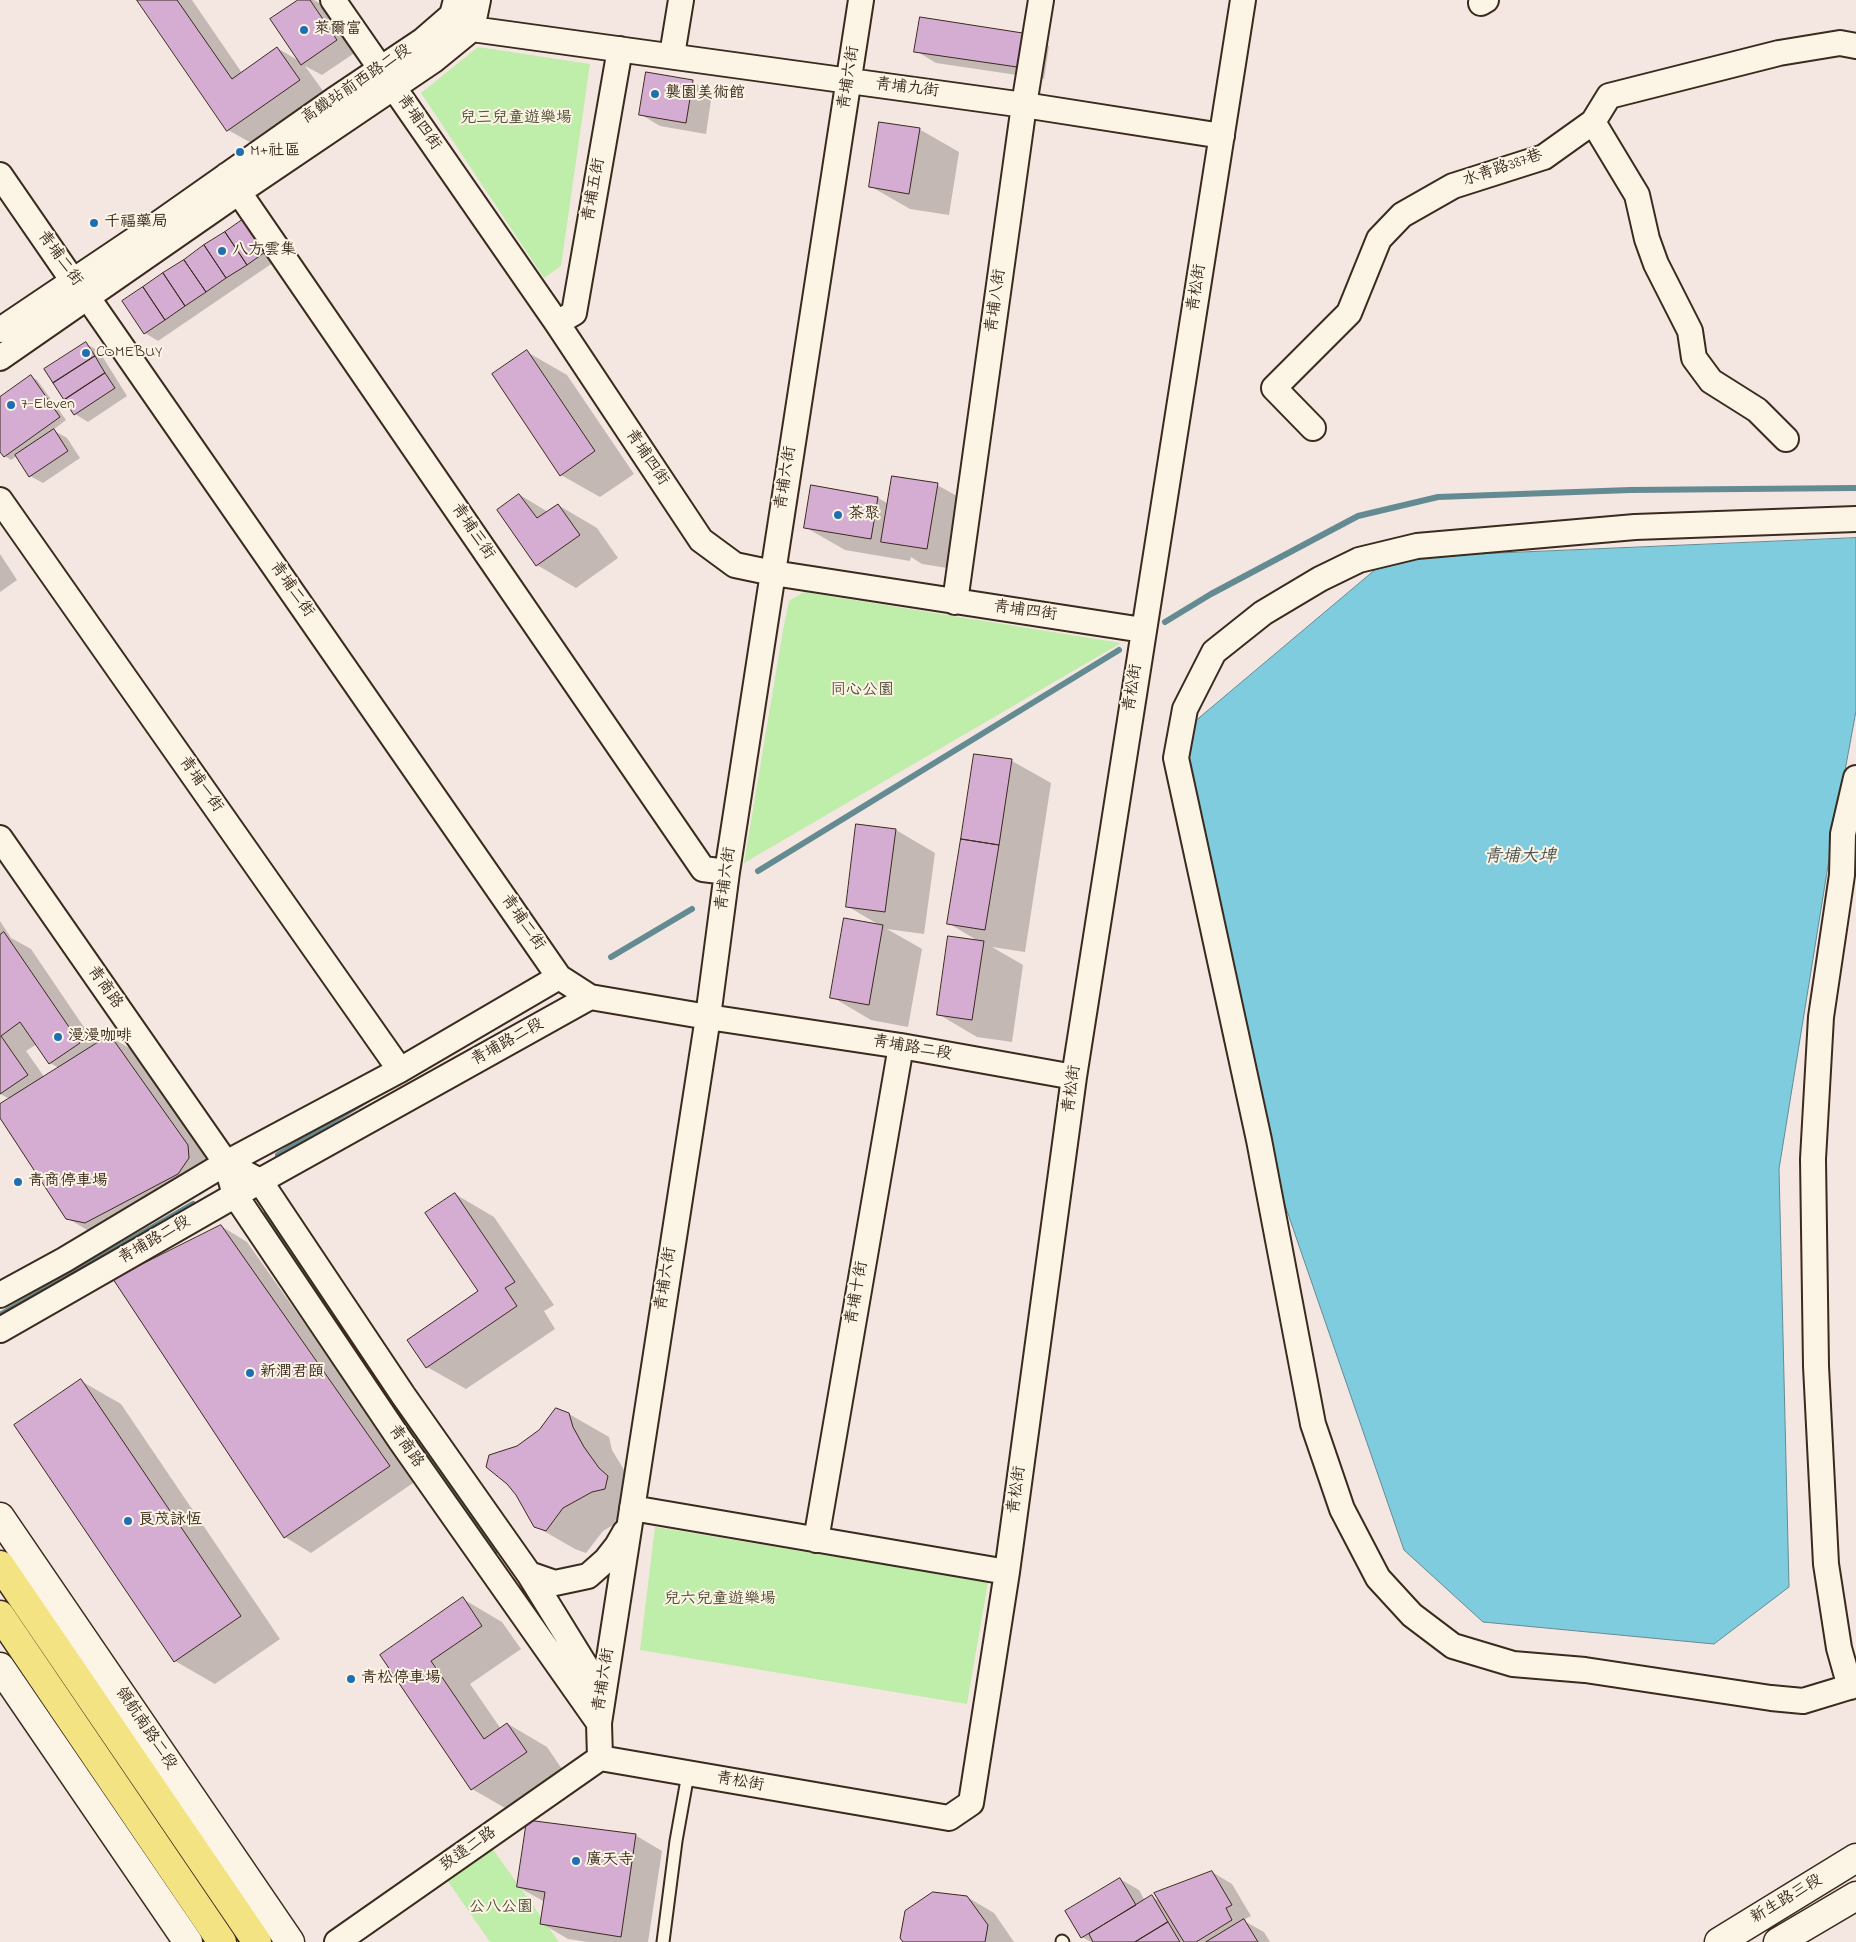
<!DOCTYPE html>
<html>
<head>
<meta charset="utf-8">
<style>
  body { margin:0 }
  canvas { display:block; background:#f4e6e1 }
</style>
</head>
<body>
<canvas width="1856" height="1942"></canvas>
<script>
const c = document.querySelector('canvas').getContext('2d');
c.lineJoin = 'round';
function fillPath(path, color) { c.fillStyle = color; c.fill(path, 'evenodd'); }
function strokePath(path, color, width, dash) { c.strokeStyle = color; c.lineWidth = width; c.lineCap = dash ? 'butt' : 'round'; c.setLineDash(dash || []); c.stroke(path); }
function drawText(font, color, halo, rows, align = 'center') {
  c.font = font + ' "Indie Flower","LXGW WenKai TC",sans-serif'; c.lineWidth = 4; c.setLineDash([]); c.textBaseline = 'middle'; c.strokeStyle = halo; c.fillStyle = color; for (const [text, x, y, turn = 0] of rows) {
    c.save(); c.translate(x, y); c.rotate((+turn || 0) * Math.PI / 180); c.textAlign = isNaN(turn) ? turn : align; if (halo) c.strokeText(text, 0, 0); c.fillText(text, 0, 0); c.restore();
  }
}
const green = new Path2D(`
  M478,47L590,64L561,266L544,278L421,93Z
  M804,592L1121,643L744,863L783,630L789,601Z
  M655,1527L988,1582L967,1704L640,1650Z
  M492,1848L559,1942H490L447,1880Z`);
const water = new Path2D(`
  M1856,538V711L1832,841L1779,1169L1789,1587L1714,1644L1483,1622L1404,1550L1276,1179L1181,733L1389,558Z`);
const shadow = new Path2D(`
  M139,0H192L242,73L277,48L301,62V0H314L326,7L356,52L322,75L305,66L326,95L255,145L228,130Z
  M1029,35L1049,46L1044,79L936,63L916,51Z
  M693,82L712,93L706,134L660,126L640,114Z
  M919,129L959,152L949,215L910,209L870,186Z
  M245,219L280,258L158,341L145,333Z
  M86,344L99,351L127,396L88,422L75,414Z
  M527,352L567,375L634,474L600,497L561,475Z
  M31,377L37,380L66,420L53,430L67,438L80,458L43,483L30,476L17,456L11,460L5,456L0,450V399Z
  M937,485L977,507L966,571L922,564L911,557L910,561L845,550L805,527L878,498L889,504Z
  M520,495L548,512L558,505L597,528L618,558L576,588L537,565Z
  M0,554L17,580L0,592Z
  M975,755L1012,761L1051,783L1025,952L992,947L1023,965L1012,1042L977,1037L938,1014L980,942L948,923Z
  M896,830L935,853L924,934L887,929L922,949L908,1027L871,1020L832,997L881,926L847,906Z
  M0,921L11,938L31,949L96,1045L110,1037L136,1052L215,1161L94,1234L67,1218L0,1116V1106L10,1099L0,1094ZM37,1044L50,1063L59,1068L45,1078L26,1051Z
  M455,1194L494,1217L554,1305L544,1311L555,1329L466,1389L427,1367L480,1291Z
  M221,1226L247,1242L416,1481L311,1553L285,1537Z
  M81,1381L121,1404L280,1639L215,1684L175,1661Z
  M569,1414L609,1437L612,1450L638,1493L647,1499L632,1514L603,1531L586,1553L575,1549L535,1526L518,1447Z
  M463,1599L502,1622L521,1649L470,1684L501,1729L508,1724L547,1747L566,1775L512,1812L472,1789L382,1655Z
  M635,1835L662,1851L648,1942H588L568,1939L541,1923L545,1902L518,1887Z
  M1212,1872L1232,1884L1251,1916L1245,1919L1246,1922L1264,1932L1270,1942H1091L1082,1937L1120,1879L1139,1890L1145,1901L1152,1897L1161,1902Z
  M967,1897L994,1913L1014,1942H905Z`);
const stream = new Path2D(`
  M1165,622L1211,594L1358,516L1438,497L1630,490L1856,488
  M758,871L1119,650
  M611,957L692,909
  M278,1155L367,1100
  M265,1215L494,1553
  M0,1315L193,1204`);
const building = new Path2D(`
  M137,0H177L232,79L277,47L300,80L227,131Z
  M298,0H310L337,40L301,65L270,19Z
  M920,17L1029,34L1024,68L914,52Z
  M646,72L693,80L686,123L639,115Z
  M879,122L920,128L909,194L869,187Z
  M245,218L268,250L247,265L225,232Z
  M225,232L247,265L226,278L204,245Z
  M204,245L226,278L206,292L184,260Z
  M184,260L206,292L185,306L163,273Z
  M163,273L185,306L165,320L143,287Z
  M143,287L165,320L144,334L122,301Z
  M86,342L95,356L53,383L44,369Z
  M527,350L595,451L560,476L492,374Z
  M95,356L105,373L64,400L53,383Z
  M105,373L115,388L74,415L64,400Z
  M31,375L60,417L4,457L0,452V397Z
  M54,429L68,451L29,477L15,455Z
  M892,476L938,483L927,549L881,542Z
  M811,485L878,497L871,539L804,528Z
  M519,494L537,518L558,504L580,535L536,566L497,510Z
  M974,754L1012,759L999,845L961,839Z
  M856,824L896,829L885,912L846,907Z
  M961,839L999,845L985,930L947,924Z
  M844,918L883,925L869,1005L830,998Z
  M4,932L80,1043L49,1064L20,1022L1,1036L28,1075L0,1094V935Z
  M948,936L984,941L972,1020L937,1015Z
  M110,1035L188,1145L189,1158L178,1174L85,1223L66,1219L0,1118V1104Z
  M455,1193L515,1282L505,1288L517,1306L426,1368L407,1340L478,1291L425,1213Z
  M221,1225L390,1466L284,1538L113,1279Z
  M81,1379L241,1616L174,1662L14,1425Z
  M556,1408L569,1413L573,1427L584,1447L599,1468L608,1476L605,1489L592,1492L563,1508L546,1531L534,1527L516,1495L507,1484L486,1467L489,1455L517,1446L539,1430Z
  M463,1597L482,1626L431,1661L484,1739L507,1723L527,1752L471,1790L380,1655Z
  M527,1820L636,1834L621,1937L540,1924L545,1892L517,1887Z
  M1212,1871L1232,1905L1226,1908L1232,1920L1196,1942H1184L1154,1893Z
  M1120,1878L1136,1905L1081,1938L1065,1911Z
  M933,1892L967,1896L988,1925L985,1942H903L900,1938L905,1911Z
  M1152,1895L1168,1922L1135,1942H1093L1089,1934Z
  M1244,1919L1258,1942H1206Z
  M1168,1922L1180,1942H1135Z`);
const lane = new Path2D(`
  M1062,1941L1063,1942
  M663,1942L676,1841L688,1774`);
const street = new Path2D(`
  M333,0L557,323L701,540L735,565L773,573L1143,630
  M1481,3L1486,0
  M472,29L1024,105L1222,136
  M672,55L681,0
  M1593,122L1637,195L1647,239L1656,264L1690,331L1694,358L1711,381L1757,410L1786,439
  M0,175L73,281L88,298L559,977L590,997
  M227,175L703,869L727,872
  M557,323L574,313L620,49
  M0,330L162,221L334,100L422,41L452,15L456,0
  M0,358L239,192L434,60L472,29L478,0
  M1313,428L1274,388L1349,313L1379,239L1402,215L1453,186L1544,157L1593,122L1609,96L1779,53L1840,43L1856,46
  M0,500L400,1070
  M1856,519L1635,527L1417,546L1359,560L1320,579L1263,613L1214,652L1185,709L1176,758L1259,1140L1313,1424L1342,1509L1378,1578L1412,1615L1453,1646L1513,1664L1585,1670L1771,1698L1803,1701L1856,1685
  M955,602L1024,105L1041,0
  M0,838L226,1163L235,1195L400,1440L599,1723
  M245,1173L260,1181L403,1395L529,1574L603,1694
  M0,1295L64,1260L226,1163L400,1070L559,977
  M0,1330L260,1181L590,997L708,1017L901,1046L1074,1077
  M632,1508L1007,1572
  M816,1540L901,1046
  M529,1574L555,1583L588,1576L606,1560L617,1546L625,1532
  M1850,1687L1839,1648L1826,1564L1816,1366L1813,1159L1821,1017L1842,875L1843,834L1856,778
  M600,1758L949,1818L971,1803L1007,1572L1074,1077L1243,0
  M600,1758L599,1723L708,1017L727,872L861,0
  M337,1942L600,1758`);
const secondary = new Path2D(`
  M0,1517L290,1942
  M0,1667L188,1942
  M1719,1942L1856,1858
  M1778,1942L1856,1896`);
const primary = new Path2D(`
  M0,1565L257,1942
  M0,1615L222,1942`);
const markers = [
  [304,30,5,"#1f6fb2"],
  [655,94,5,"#1f6fb2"],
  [240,152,5,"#1f6fb2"],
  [94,223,5,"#1f6fb2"],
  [222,251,5,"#1f6fb2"],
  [86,353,5,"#1f6fb2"],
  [11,405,5,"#1f6fb2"],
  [838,515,5,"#1f6fb2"],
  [58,1037,5,"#1f6fb2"],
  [18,1182,5,"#1f6fb2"],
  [250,1373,5,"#1f6fb2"],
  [128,1521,5,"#1f6fb2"],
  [351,1679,5,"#1f6fb2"],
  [576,1861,5,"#1f6fb2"]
];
const poiNames = [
  ["萊爾富",314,30],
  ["襲園美術館",665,94],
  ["M+社區",250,152],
  ["千福藥局",104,223],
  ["八方雲集",232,251],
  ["COMEBUY",96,353],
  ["7-Eleven",21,405],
  ["茶聚",848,515],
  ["漫漫咖啡",68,1037],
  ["青商停車場",28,1182],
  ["新潤君頤",260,1373],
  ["良茂詠恆",138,1521],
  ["青松停車場",361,1679],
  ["廣天寺",586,1861]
];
const streetNames = [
  ["青埔六街",850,78,-81],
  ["高鐵站前西路二段",357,85,-34],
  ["青埔九街",907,89,7],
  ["青埔四街",418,123,55],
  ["水青路387巷",1503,169,-19],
  ["青埔五街",595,190,-80],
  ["青埔二街",59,259,54],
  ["青松街",1198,288,-81],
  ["青埔八街",997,301,-82],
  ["青埔四街",646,458,56],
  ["青埔六街",787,478,-81],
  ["青埔三街",472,532,56],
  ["青埔二街",291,590,55],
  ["青埔四街",1025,612,8],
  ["青松街",1134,688,-81],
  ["青埔一街",200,785,55],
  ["青埔六街",727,879,-82],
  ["青埔二街",522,923,55],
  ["青商路",104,988,55],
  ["青埔路二段",508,1043,-29],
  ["青埔路二段",912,1049,10],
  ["青松街",1073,1089,-82],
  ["青埔路二段",155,1241,-30],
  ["青埔六街",667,1279,-81],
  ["青埔十街",858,1293,-80],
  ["青商路",405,1447,55],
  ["青松街",1018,1490,-82],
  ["青埔六街",605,1680,-81],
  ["領航南路二段",145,1729,56],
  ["青松街",740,1783,10],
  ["致遠二路",469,1850,-35],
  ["新生路三段",1787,1900,-31]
];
const parkNames = [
  ["兒三兒童遊樂場",516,119],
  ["同心公園",862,691],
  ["兒六兒童遊樂場",720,1600],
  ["公八公園",501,1908]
];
const waterNames = [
  ["青埔大埤",1520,858]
];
fillPath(green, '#bfedaa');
fillPath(water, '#80ccdf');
strokePath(water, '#648b92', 1);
fillPath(shadow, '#0003');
strokePath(stream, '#648b92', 6);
fillPath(building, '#d5acd2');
strokePath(building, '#3b2a1e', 1);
strokePath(lane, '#3b2a1e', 15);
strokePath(street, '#3b2a1e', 28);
strokePath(secondary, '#3b2a1e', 31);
strokePath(primary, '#3b2a1e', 31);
strokePath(lane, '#fcf5e5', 11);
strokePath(street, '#fcf5e5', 24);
strokePath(secondary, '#fcf5e5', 28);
strokePath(primary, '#f4e382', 28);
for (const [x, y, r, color] of markers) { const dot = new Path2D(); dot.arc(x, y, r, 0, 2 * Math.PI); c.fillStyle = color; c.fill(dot); strokePath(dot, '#fcf5e5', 2); }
drawText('16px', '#3b2a1e', '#fcf5e5', poiNames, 'left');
drawText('16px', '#3b2a1e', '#fcf5e5', streetNames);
drawText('16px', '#55513a', '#fcf5e5', parkNames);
drawText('italic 18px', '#4c524e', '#fcf5e5', waterNames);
</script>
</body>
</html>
